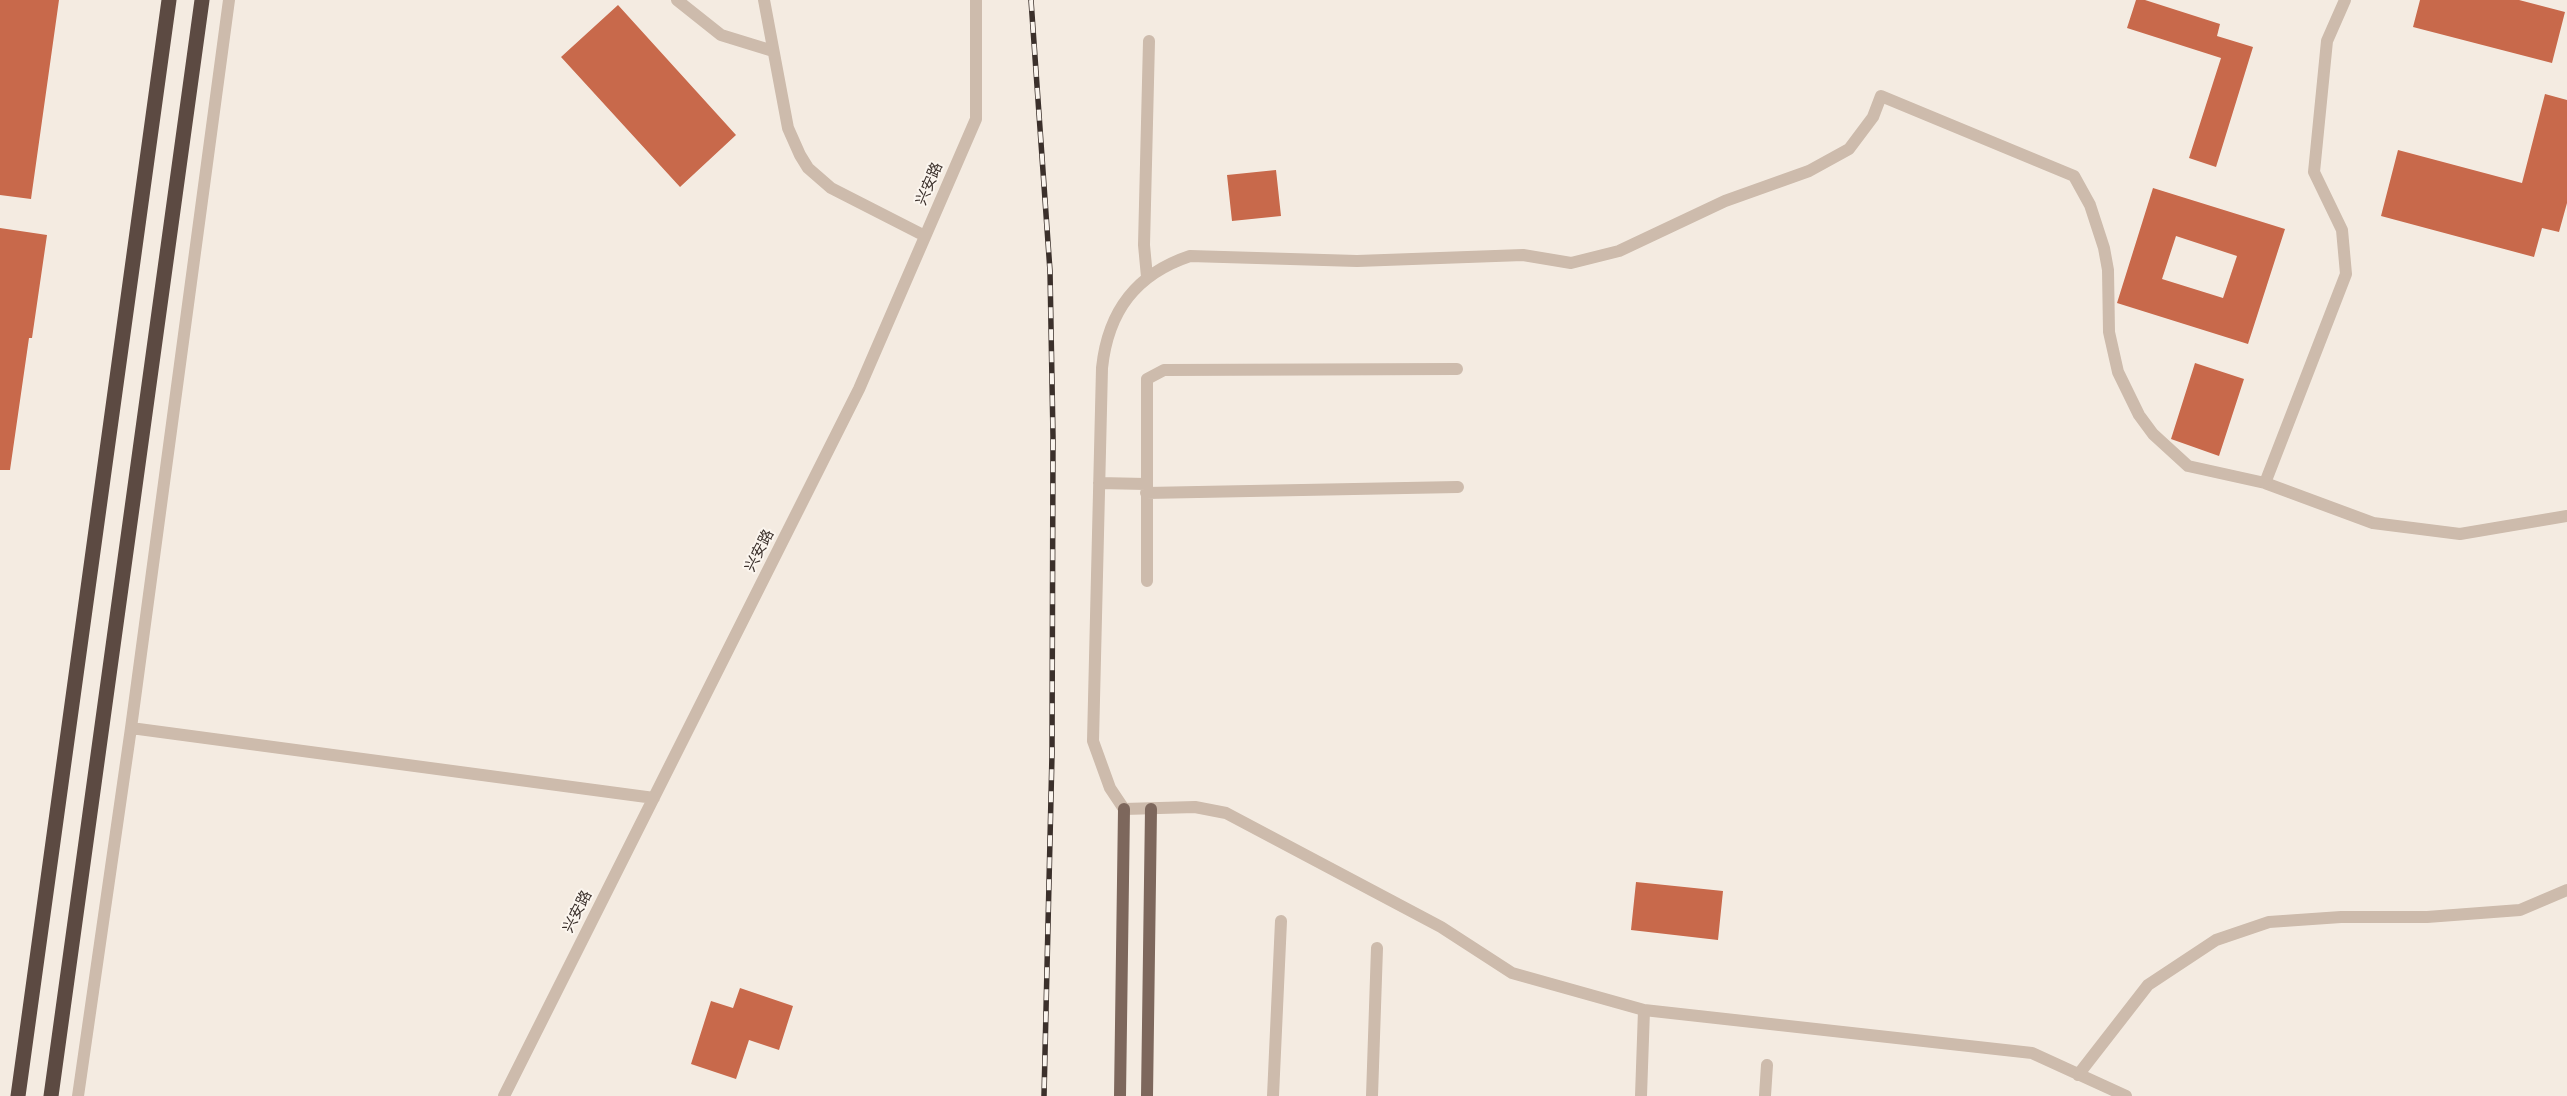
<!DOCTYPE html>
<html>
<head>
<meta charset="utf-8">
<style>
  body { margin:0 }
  canvas { display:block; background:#f4ebe1 }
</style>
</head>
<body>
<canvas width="2567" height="1096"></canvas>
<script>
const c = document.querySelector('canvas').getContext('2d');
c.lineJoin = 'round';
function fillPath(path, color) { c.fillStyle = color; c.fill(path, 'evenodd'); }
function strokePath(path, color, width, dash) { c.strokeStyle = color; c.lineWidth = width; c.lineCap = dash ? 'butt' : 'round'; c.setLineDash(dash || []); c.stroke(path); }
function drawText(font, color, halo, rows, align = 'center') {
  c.font = font + ' "DM Sans","Noto Sans SC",sans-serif'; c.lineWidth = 4; c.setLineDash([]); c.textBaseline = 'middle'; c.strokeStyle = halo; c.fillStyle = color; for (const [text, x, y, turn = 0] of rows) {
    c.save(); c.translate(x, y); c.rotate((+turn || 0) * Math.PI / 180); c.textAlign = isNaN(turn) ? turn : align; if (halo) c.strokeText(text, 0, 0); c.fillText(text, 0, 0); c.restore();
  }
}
const building = new Path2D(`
  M0,0H59L31,199L0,195Z
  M2136,0H2145L2220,24L2217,36L2253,47L2216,167L2189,158L2221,58L2127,28Z
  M2420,0H2519L2565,12L2552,63L2413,27Z
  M618,5L736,135L680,187L561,57Z
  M2545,94L2567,100V203L2559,232L2542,228L2534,257L2381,216L2398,150L2522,183Z
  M1276,170L1281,216L1232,221L1227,175Z
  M2153,188L2285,229L2248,344L2117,303ZM2176,236L2237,256L2223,298L2162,279Z
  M0,228L47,235L32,338H29L10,470H0Z
  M2195,363L2244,379L2219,456L2171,439Z
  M1636,882L1723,891L1718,940L1631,930Z
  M740,988L793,1006L779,1050L749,1040L736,1079L691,1064L711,1001L733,1008Z`);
const minor = new Path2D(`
  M677,0L721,35L773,51
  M764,0L788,128L800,155L808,168L831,188L925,236
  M1147,277L1144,245L1149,41
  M1099,483L1146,484
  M2265,483L2346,274L2342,230L2314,172L2327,41L2345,0
  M1146,493L1458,487
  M1147,581V379L1164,370L1457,369
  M131,728L654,798
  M2078,1075L2148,985L2216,940L2269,922L2341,917H2427L2520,910L2567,890
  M78,1096L131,728L229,0
  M504,1096L859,389L976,119V0
  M1273,1096L1281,921
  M1372,1096L1377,948
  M1641,1096L1644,1010
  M1765,1096L1767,1065
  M2126,1096L2032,1053L1644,1010L1512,973L1441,927L1226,813L1195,807L1124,809L1110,788L1093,741L1102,368C1108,311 1136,274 1190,256L1357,261L1523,255L1571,263L1619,251L1725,201L1809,171L1849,149L1873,117L1881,96L2074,176L2090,205L2104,248L2108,270L2109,332L2118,372L2139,415L2153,434L2188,466L2265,483L2373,523L2460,534L2567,516`);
const major = new Path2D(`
  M1120,1096L1124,809
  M1147,1096L1151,809`);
const highway = new Path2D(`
  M18,1096L169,0
  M51,1096L202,0`);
const rail = new Path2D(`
  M1031,0L1050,271L1053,437L1052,754L1044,1096`);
const streetNames = [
  ["兴安路",930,184,-67],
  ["兴安路",760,551,-63],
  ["兴安路",578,912,-63]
];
fillPath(building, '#c8694b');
strokePath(minor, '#cdbbac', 12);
strokePath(major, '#7d675c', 12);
strokePath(highway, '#5c4a42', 15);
strokePath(rail, '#3b302b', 5.5);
strokePath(rail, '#fbf5ee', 4, [11]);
drawText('15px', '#3b302b', '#fbf5ee', streetNames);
</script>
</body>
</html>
